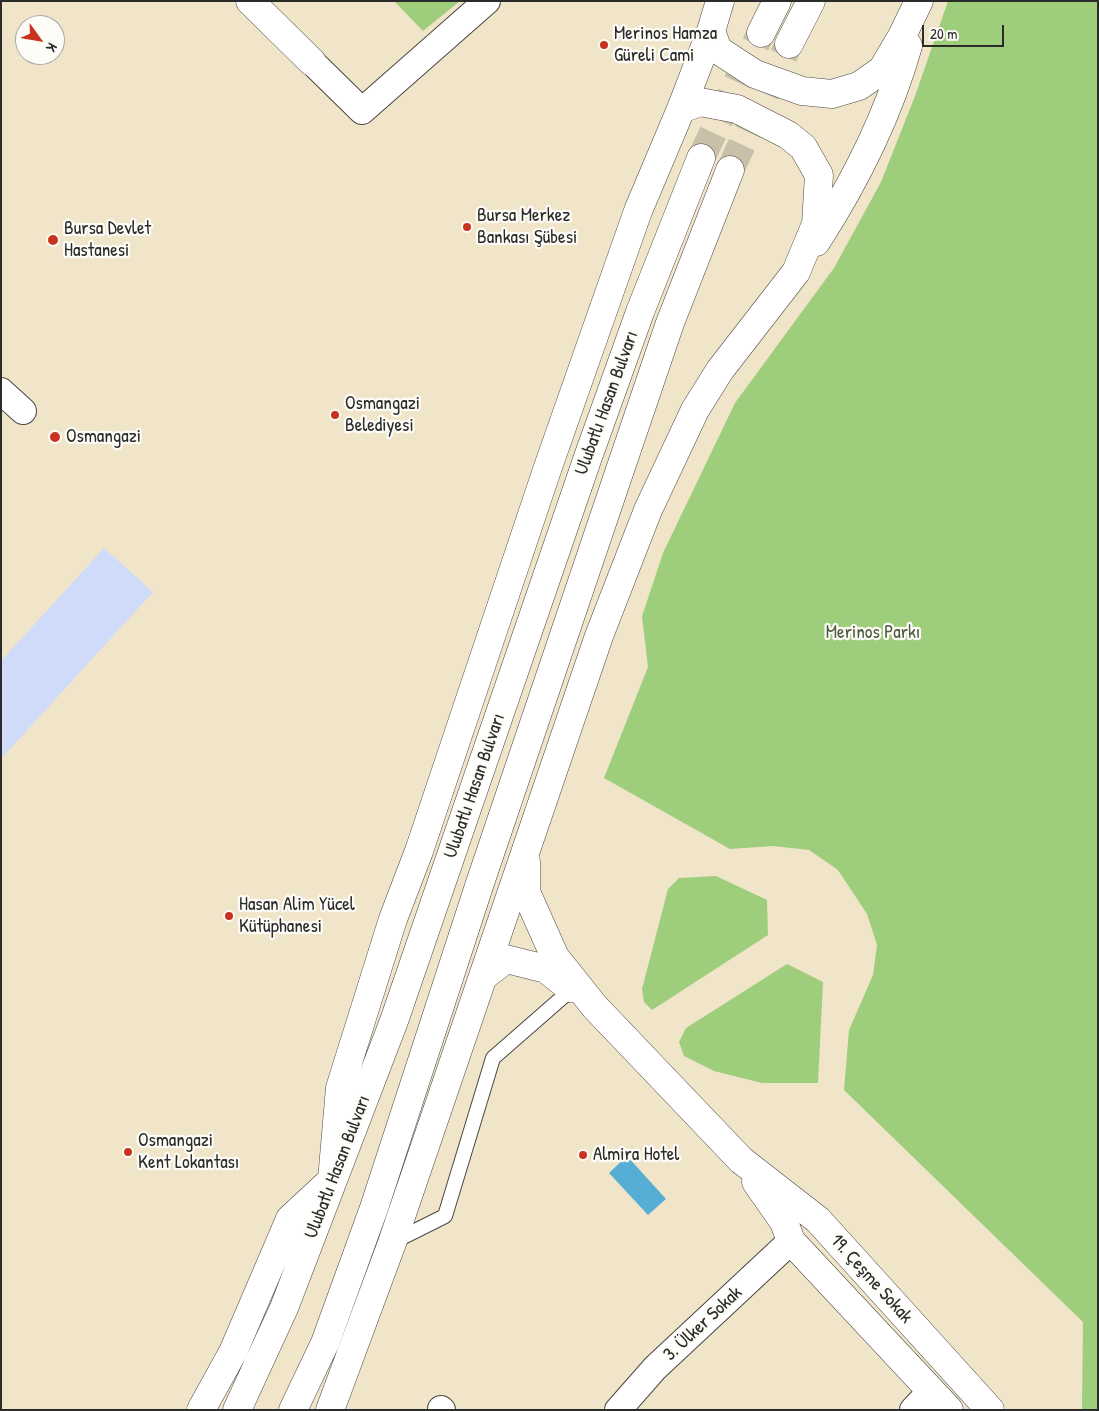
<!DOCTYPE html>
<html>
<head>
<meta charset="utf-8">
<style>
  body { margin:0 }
  #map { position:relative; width:1099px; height:1411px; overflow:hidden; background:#f0e5c9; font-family:"Patrick Hand",sans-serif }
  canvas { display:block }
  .frame { position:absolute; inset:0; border:2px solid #2b2b2b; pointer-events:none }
  .north { position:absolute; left:15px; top:15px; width:50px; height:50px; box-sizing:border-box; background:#fdfcf7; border:1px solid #a9a8a5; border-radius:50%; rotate:122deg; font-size:14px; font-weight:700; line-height:20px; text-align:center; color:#2b2b2b }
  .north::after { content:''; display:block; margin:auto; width:18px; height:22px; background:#c8321e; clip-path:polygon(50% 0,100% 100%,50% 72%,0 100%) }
  .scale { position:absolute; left:922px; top:25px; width:82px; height:22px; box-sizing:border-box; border:2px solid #2b2b2b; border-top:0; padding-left:6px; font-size:15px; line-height:18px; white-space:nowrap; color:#2b2b2b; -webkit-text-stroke:4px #fdfcf7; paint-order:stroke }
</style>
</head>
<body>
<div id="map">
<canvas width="1099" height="1411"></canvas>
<div class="frame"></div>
<div class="north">K</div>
<div class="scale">20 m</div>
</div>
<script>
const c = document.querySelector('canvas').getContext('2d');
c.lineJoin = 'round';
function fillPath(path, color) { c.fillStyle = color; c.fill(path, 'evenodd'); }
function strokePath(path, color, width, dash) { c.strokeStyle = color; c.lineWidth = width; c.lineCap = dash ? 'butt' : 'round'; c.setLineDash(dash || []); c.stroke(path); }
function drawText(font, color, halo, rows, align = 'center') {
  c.font = font + ' "Patrick Hand",sans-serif'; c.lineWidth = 4.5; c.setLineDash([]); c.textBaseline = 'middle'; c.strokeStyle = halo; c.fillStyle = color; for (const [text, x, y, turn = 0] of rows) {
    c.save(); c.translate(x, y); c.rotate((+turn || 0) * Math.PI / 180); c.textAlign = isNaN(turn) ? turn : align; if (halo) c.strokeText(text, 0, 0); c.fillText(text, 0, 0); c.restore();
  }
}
const built = new Path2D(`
  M104,548L153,592L1,759V661Z`);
const green = new Path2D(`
  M394,1H460L423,31Z
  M948,1H1098V1410H1082L1083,1322L844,1090L849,1030L873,975L877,945L867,914L838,870L809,850L773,846L730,849L604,778L648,667L642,616L663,553L735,403L834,268L881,182L915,96Z
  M716,876L767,900L768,935L652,1010L644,1002L642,989L668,889L679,878Z
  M787,964L823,982L818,1083H762L714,1071L684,1056L679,1042L686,1028Z`);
const water = new Path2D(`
  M627,1156L666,1199L648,1215L609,1173Z`);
const trunkTunnel = new Path2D(`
  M701,158L761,33
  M730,170L789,44`);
const service = new Path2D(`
  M393,1242L445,1216L493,1058L572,989`);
const minor = new Path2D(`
  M312,62L362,111L487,1
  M1,391L23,411
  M441,1409L442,1410
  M618,1410L655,1368L791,1241
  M913,1410L931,1391`);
const tertiary = new Path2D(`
  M250,1L312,62`);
const secondary = new Path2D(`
  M595,1007L741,1160L818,1220L990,1410
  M756,1182L784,1222L791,1241L949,1410`);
const trunk = new Path2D(`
  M720,1L711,31L718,50L755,74L802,91L832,94L859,86L882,70L902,36L919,1
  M761,33L777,1
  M789,44L811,1
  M681,109L711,31
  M816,242C855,182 888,116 908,46
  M526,862V892L555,957L595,1007
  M485,975L506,959L546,969L570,988
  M201,1410L233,1352L290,1219L332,1180L340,1088L393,919L419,851L548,467L638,211L681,109L700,102L737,109L788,135L803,147L819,175L816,224L796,272L720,370L695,410L648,510L599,636L392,1243L330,1410
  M237,1410L284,1308L394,1021L588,457L640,312L701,158
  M293,1410L325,1343L374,1208L480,883L622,464L670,323L730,170`);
const markers = [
  [604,45,5,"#c8321e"],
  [467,227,5,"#c8321e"],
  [53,240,6,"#c8321e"],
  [335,415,5,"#c8321e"],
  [55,437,6,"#c8321e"],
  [229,916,5,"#c8321e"],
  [128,1152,5,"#c8321e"],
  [583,1155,5,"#c8321e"]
];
const poiNames = [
  ["Merinos Hamza",614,34],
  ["Güreli Cami",614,56],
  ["Bursa Merkez",477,216],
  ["Bankası Şübesi",477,238],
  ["Bursa Devlet",64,229],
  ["Hastanesi",64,251],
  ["Osmangazi",345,404],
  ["Belediyesi",345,426],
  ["Osmangazi",66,437],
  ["Hasan Alim Yücel",239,905],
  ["Kütüphanesi",239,927],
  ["Osmangazi",138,1141],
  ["Kent Lokantası",138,1163],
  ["Almira Hotel",593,1155]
];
const streetNames = [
  ["Ulubatlı Hasan Bulvarı",607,403,-70],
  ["Ulubatlı Hasan Bulvarı",475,786,-71],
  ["Ulubatlı Hasan Bulvarı",338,1167,-69],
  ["19. Çeşme Sokak",871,1279,48],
  ["3. Ülker Sokak",703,1324,-43]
];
const parkNames = [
  ["Merinos Parkı",873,633]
];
fillPath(built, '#d0daf9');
fillPath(green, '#9ecd7c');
fillPath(water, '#57aed4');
strokePath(trunkTunnel, '#c9c0a9', 28, [28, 14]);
strokePath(service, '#494743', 16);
strokePath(minor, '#494743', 28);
strokePath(tertiary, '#494743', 29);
strokePath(secondary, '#494743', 29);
strokePath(trunk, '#494743', 29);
strokePath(service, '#fff', 14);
strokePath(minor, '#fff', 26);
strokePath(tertiary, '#fff', 28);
strokePath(secondary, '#fff', 28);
strokePath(trunk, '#fff', 28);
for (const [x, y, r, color] of markers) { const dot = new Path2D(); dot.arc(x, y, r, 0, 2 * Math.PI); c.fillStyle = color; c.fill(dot); strokePath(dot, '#fdfcf7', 2); }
drawText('19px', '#2b2b2b', '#fdfcf7', poiNames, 'left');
drawText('19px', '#2b2b2b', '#fdfcf7', streetNames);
drawText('19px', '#4e5c43', '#fdfcf7', parkNames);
</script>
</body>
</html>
